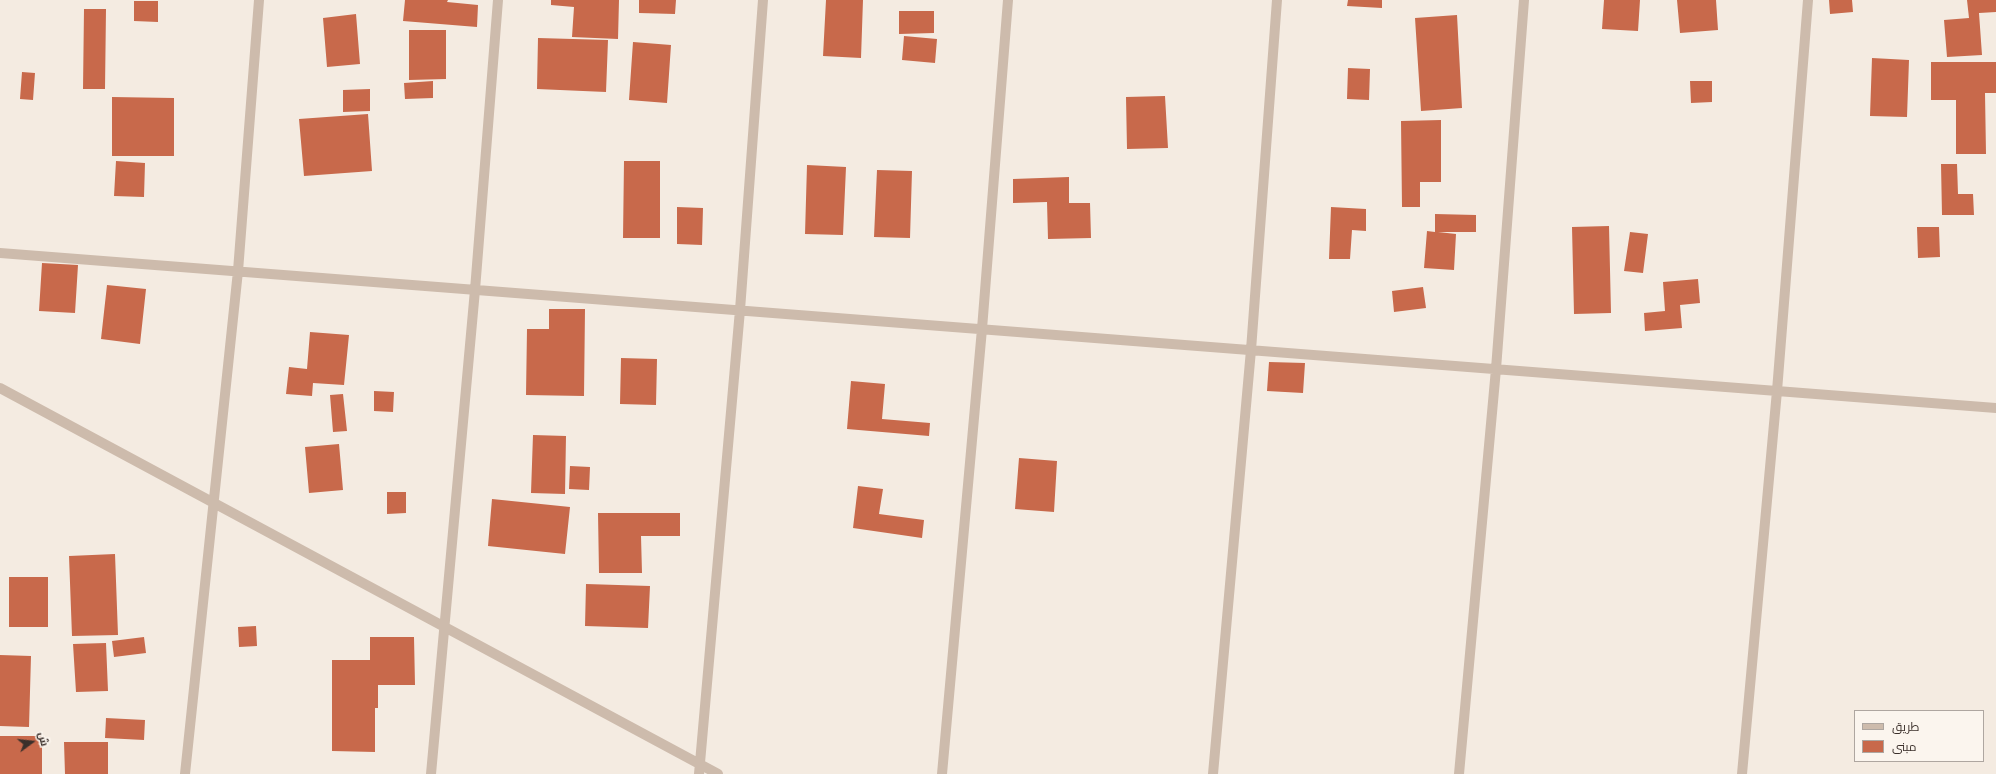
<!DOCTYPE html>
<html>
<head>
<meta charset="utf-8">
<style>
  body { margin:0 }
  #map { position:relative; width:1996px; height:774px; overflow:hidden; background:#f4ebe1; font-family:Commissioner,Cairo,sans-serif }
  canvas { display:block }
  .legend { position:absolute; left:1854px; top:710px; width:130px; height:52px; box-sizing:border-box; background:#fbf5ee; border:1px solid #aea6a0; margin:0; padding:5px 7px; list-style:none; font-size:12px; color:#3b302b }
  .legend li { display:flex; align-items:center; gap:8px; height:20px }
  .legend b { width:20px; border:1px solid #aea6a0 }
  .north { position:absolute; left:12px; top:722px; width:40px; height:40px; -webkit-text-stroke:3px #fbf5ee; paint-order:stroke; rotate:75deg; font-size:11px; font-weight:700; line-height:16px; text-align:center; color:#3b302b }
  .north::after { content:''; display:block; margin:auto; width:14px; height:18px; background:#3b302b; clip-path:polygon(50% 0,100% 100%,50% 72%,0 100%) }
</style>
</head>
<body>
<div id="map">
<canvas width="1996" height="774"></canvas>
<ul class="legend">
<li><b style="height:5px;background:#cdbbac"></b>طريق</li>
<li><b style="height:11px;background:#c8694b"></b>مبنى</li>
</ul>
<div class="north">ش</div>
</div>
<script>
const c = document.querySelector('canvas').getContext('2d');
c.lineJoin = 'round';
function fillPath(path, color) { c.fillStyle = color; c.fill(path, 'evenodd'); }
function strokePath(path, color, width, dash) { c.strokeStyle = color; c.lineWidth = width; c.lineCap = dash ? 'butt' : 'round'; c.setLineDash(dash || []); c.stroke(path); }
const building = new Path2D(`
  M405,0H448L447,2L478,5L477,27L403,21Z
  M551,0H619L618,39L572,37L574,7L551,5Z
  M639,0H676L675,14L639,13Z
  M826,0H863L861,58L823,56Z
  M1348,0H1382V8L1347,6Z
  M1604,0H1640L1638,31L1602,29Z
  M1677,0H1716L1718,30L1680,33Z
  M1829,0H1852L1853,12L1830,14Z
  M1967,0H1996V12L1979,13L1982,55L1947,57L1944,20L1969,18Z
  M134,1H158V22L134,21Z
  M84,9H106L105,89H83Z
  M899,11H934V33L899,34Z
  M356,14L360,64L327,67L323,18Z
  M1457,15L1462,108L1421,111L1415,18Z
  M409,30H446V79L409,80Z
  M904,36L937,39L935,63L902,60Z
  M538,38L608,40L606,92L537,89Z
  M633,42L671,45L667,103L629,100Z
  M1872,58L1909,60L1907,117L1870,116Z
  M1931,62H1996V93H1985L1986,154H1956V100H1931Z
  M1348,68L1370,69L1369,100L1347,99Z
  M22,72L35,73L33,100L20,99Z
  M433,81V98L405,99L404,83Z
  M1690,81H1712V102L1691,103Z
  M370,89V111L343,112V90Z
  M1165,96L1168,148L1127,149L1126,97Z
  M112,97L174,98V156H112Z
  M368,114L372,171L304,176L299,119Z
  M1441,120V182H1420V207H1402L1401,121Z
  M116,161L145,163L144,197L114,196Z
  M624,161H660V238H623Z
  M1941,164H1957L1958,194H1973L1974,215H1942Z
  M807,165L846,167L843,235L805,234Z
  M877,170L912,171L910,238L874,237Z
  M1069,177V203H1090L1091,238L1048,239L1047,202L1013,203V179Z
  M677,207L703,208L702,245L677,244Z
  M1331,207L1366,209V231L1352,230L1350,259H1329Z
  M1435,214L1476,215V232H1438L1456,234L1454,270L1424,268L1427,231L1435,232Z
  M1609,226L1611,313L1574,314L1572,227Z
  M1917,227H1939L1940,257L1918,258Z
  M1630,232L1648,234L1643,273L1624,271Z
  M42,263L78,265L75,313L39,311Z
  M1698,279L1700,303L1680,305L1682,328L1645,331L1644,313L1665,311L1663,282Z
  M107,285L146,289L140,344L101,339Z
  M1423,287L1426,308L1394,312L1392,291Z
  M549,309H585L584,396L526,395L527,329H549Z
  M310,332L349,335L344,385L313,383L312,396L286,394L289,367L307,369Z
  M621,358L657,359L656,405L620,404Z
  M1269,362L1305,363L1303,393L1267,391Z
  M851,381L885,384L882,419L930,423L929,436L847,429Z
  M374,391L394,392L393,412L374,411Z
  M343,394L347,431L333,432L330,395Z
  M533,435L566,436L565,494L531,493Z
  M339,444L343,490L309,493L305,447Z
  M1019,458L1057,461L1054,512L1015,509Z
  M570,466L590,467L589,490L569,489Z
  M858,486L883,489L879,514L924,520L922,538L853,528Z
  M387,492H406V513L387,514Z
  M492,499L570,507L565,554L488,546Z
  M598,513H680V536H641L642,573H599Z
  M115,554L118,635L72,636L69,556Z
  M9,577H48V627H9Z
  M586,584L650,586L648,628L585,626Z
  M256,626L257,646L239,647L238,627Z
  M144,637L146,653L114,657L112,641Z
  M370,637H414L415,685H378V708H375V752L332,751V660H370Z
  M106,643L108,691L76,692L73,644Z
  M0,655L31,656L29,727L0,726Z
  M106,718L145,720L144,740L105,738Z
  M0,736H42V774H0Z
  M64,742H108V774H65Z`);
const minor = new Path2D(`
  M0,253L1996,408
  M0,388L718,774
  M185,774L238,271L259,0
  M431,774L475,290L498,0
  M699,774L740,310L763,0
  M942,774L982,329L1008,0
  M1213,774L1251,350L1277,0
  M1459,774L1496,369L1524,0
  M1742,774L1777,391L1808,0`);
fillPath(building, '#c8694b');
strokePath(minor, '#cdbbac', 10);
</script>
</body>
</html>
